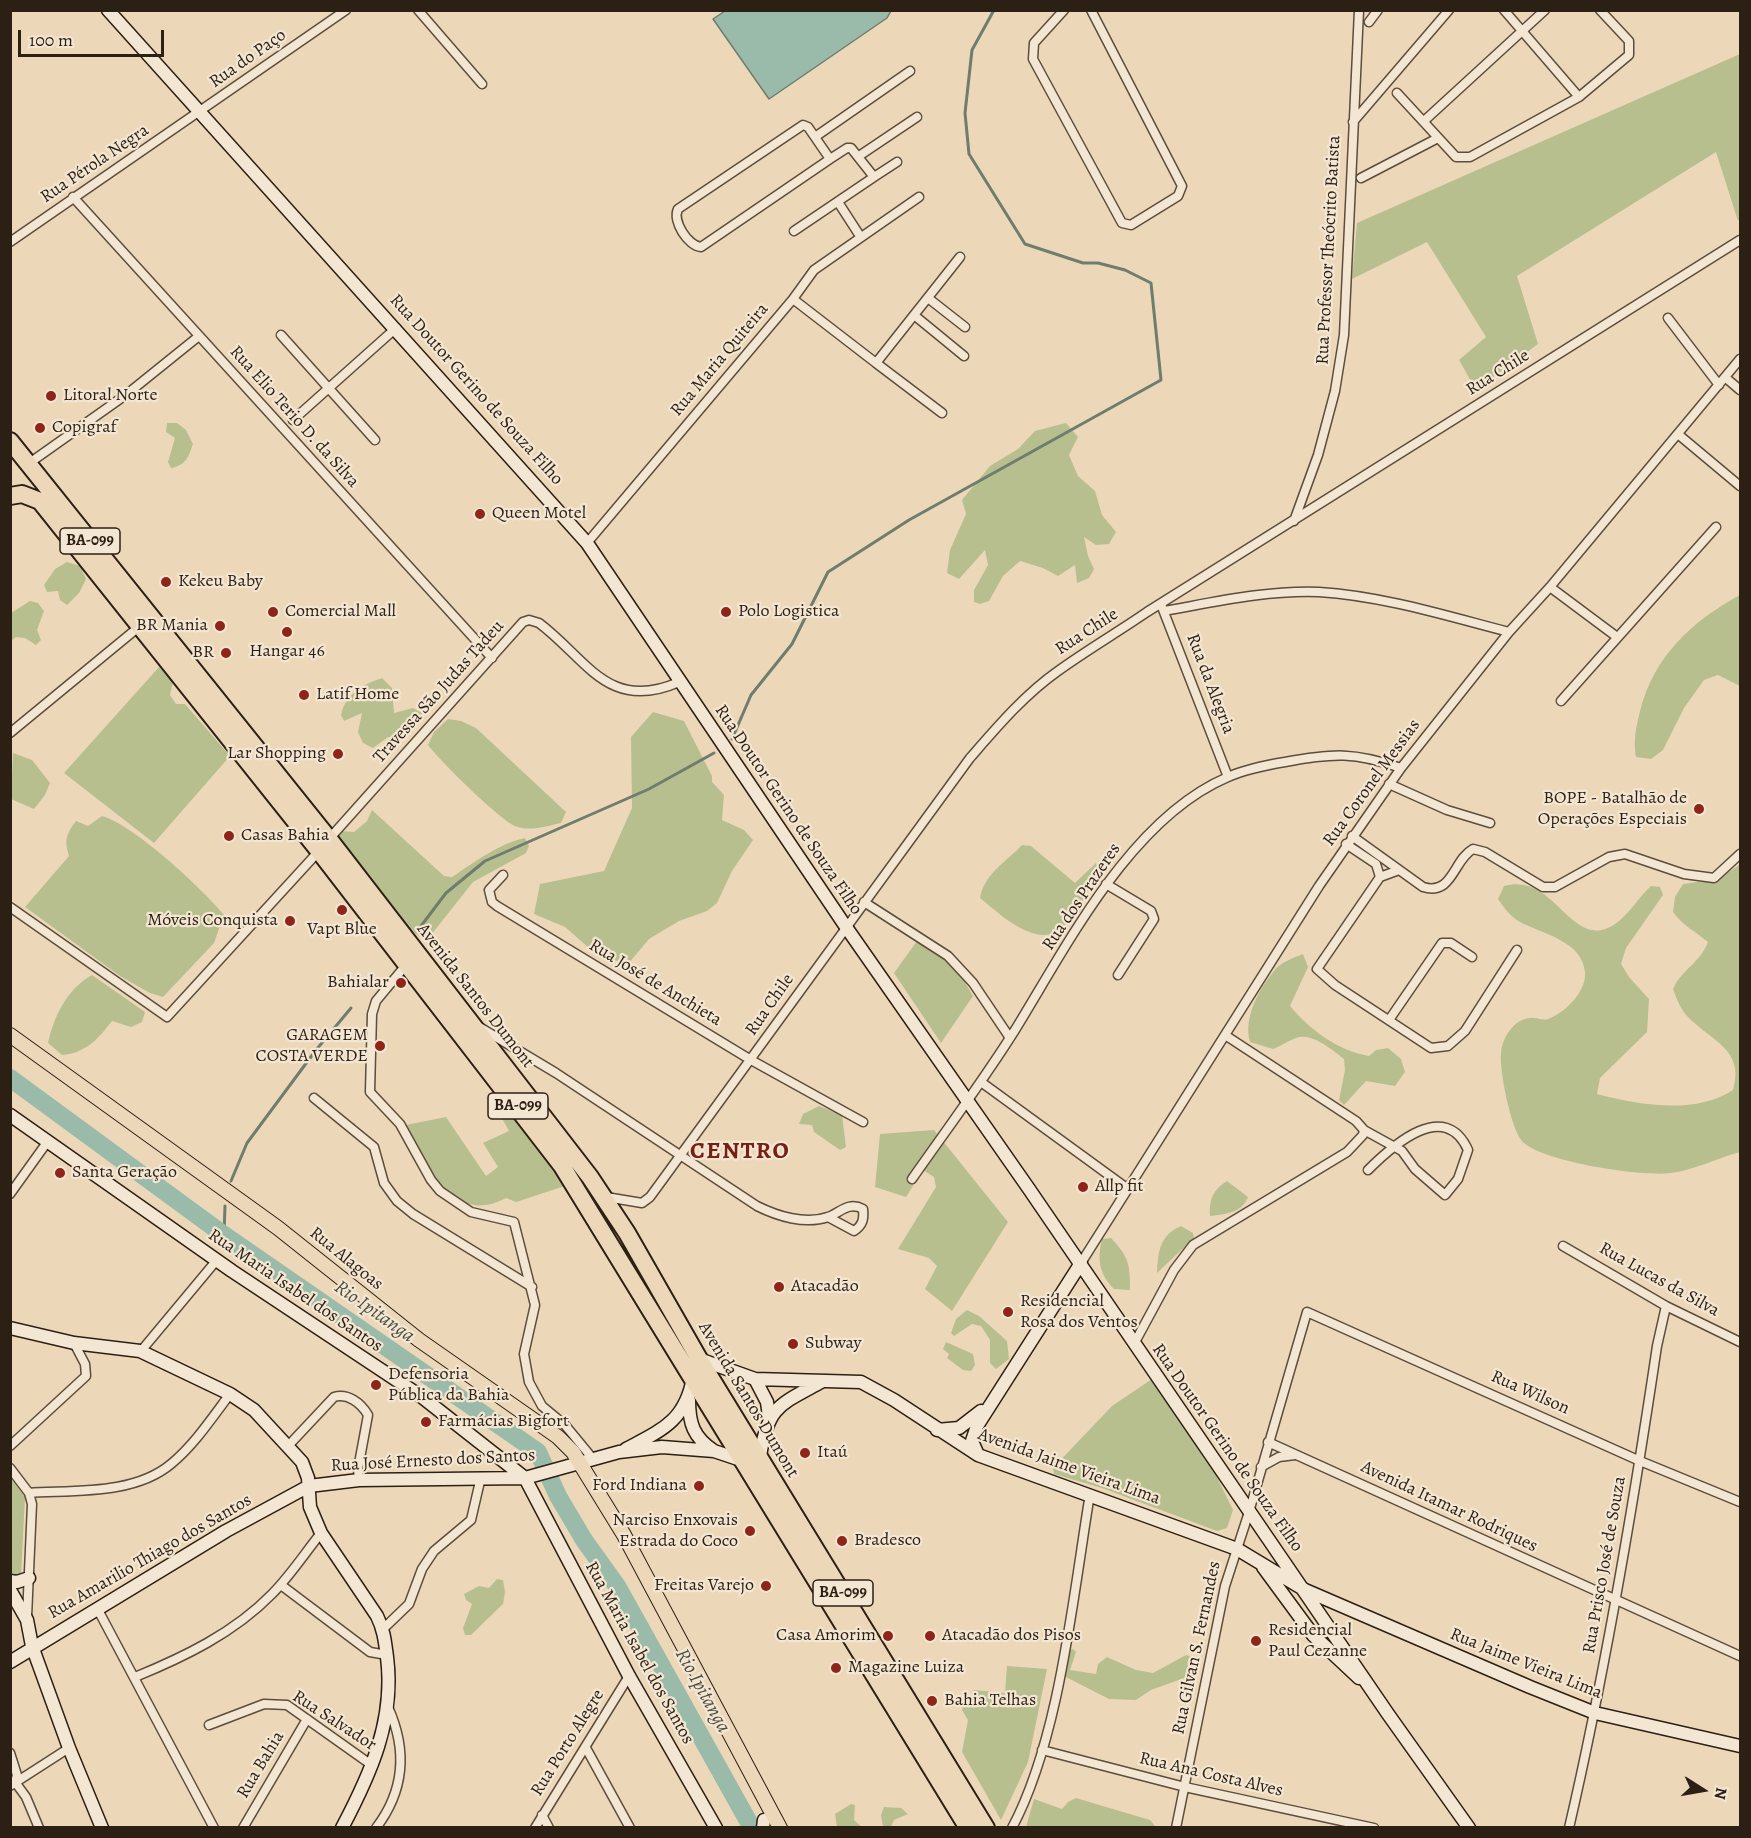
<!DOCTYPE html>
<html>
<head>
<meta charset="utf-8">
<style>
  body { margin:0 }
  #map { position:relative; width:1751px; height:1838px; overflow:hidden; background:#ecd8b9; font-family:Alegreya,serif }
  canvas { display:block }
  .frame { position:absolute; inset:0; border:12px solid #2c1f13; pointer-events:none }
  .north { position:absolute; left:1673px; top:1760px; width:60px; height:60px; -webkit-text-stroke:4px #f3e6d2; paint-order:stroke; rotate:101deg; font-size:16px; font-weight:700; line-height:24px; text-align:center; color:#2c1f13 }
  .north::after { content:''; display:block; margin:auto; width:21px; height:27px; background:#2c1f13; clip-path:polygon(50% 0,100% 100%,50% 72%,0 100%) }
  .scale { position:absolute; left:18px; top:30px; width:146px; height:27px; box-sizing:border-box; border:3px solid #2c1f13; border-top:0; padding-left:8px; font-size:18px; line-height:21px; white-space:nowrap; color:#2c1f13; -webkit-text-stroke:4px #f3e6d2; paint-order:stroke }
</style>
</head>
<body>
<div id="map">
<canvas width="1751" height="1838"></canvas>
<div class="frame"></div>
<div class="north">N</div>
<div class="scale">100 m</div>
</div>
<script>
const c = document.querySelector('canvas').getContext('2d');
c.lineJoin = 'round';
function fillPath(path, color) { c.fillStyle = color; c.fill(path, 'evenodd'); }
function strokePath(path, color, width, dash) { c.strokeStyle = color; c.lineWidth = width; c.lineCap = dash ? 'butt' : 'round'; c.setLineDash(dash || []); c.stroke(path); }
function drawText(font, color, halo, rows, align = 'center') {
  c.font = font + ' Alegreya,serif'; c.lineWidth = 4.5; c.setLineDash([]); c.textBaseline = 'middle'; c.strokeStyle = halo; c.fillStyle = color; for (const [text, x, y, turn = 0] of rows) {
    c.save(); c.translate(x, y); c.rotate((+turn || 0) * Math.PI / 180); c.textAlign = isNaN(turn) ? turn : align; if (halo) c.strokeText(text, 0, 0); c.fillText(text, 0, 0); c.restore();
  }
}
const green = new Path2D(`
  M1740,54V218L1738,221L1716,152L1517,276L1538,344L1476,390L1459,360L1486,337L1427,242L1352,279L1357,223Z
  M167,423H177L186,430L193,444C188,458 186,465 171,468L168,462L175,438L166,432Z
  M1066,423L1078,437L1069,455L1078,476L1095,491L1102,515L1116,532L1109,544L1096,545L1084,537L1088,556L1094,569L1089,578L1077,583L1075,565L1058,576L1043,568L1020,561L1003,576L989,601L980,604L974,602V590L988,565L985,550L959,579L947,573L950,550L966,514L962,500L990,466L1018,449L1035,431Z
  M67,562L80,566L86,579L79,593L67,605L60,600L58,591L47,592L44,585L55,569Z
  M1740,595V686L1718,675L1704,680L1684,708L1663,750L1651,759L1636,757C1633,741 1636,728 1640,711C1654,656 1692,621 1740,595Z
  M30,601L38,603L44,611L37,630L41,640L36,645L25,638L16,637L11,641V613Z
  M159,667L173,682L170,695L176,704H185L230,756L154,843L64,773Z
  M382,678L392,688L394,713L413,708L422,713L420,722L404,738L388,737L373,748L363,743L358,732L362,713L344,721L341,715C345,694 364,684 382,678Z
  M653,712L684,721L712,776V782L724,795L722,820L744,830L753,840L732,871L717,903L707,911L679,921L649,939L628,964L597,955L565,927L534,914L540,884L604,871L632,808L631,737Z
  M448,719L461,721L476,728L566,812L561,823C547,826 530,832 515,826C500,820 439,760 428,745L434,732Z
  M13,753L32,760L50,783L45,795L34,809L11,799Z
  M372,810L444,876L452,877C475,862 498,844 525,838L529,846L526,853L473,882L427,940C408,937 353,857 338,838L341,831L354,832L367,821Z
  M102,816C134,825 202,888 224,915L214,943L163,997L150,993L120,976L25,907L69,856C64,841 66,834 76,821L88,826Z
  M1022,845L1031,846L1075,883L1096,863L1100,873L1093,887L1084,896L1080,912L1059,935C1051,934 1042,936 1036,934C1015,929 996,911 980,898C984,874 1006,862 1022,845Z
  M1740,864V1152C1717,1158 1695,1170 1671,1173C1643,1177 1541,1162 1522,1141C1511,1129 1499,1070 1501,1053C1502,1038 1514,1019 1530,1018C1536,1017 1542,1021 1548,1019C1565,1013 1587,991 1585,972C1582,941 1543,934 1520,922C1511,917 1504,908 1498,899L1504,886C1558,871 1572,959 1619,921C1631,911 1639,897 1651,886L1660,887L1663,895L1626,948L1621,964L1629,977L1649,999L1647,1032L1600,1078L1597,1094C1639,1105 1695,1115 1733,1090C1745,1050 1713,1042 1689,1018C1681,1010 1677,1000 1673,989C1682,969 1700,963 1708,942C1695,931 1683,926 1673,912L1675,897L1683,884C1706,881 1722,879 1740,864Z
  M917,941C942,955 959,969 973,996L941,1043L894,973Z
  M1303,954L1308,967L1290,1006C1309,1029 1338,1051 1369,1056L1376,1050L1388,1048L1401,1059L1405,1072L1395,1086L1366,1081L1344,1105L1339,1100L1345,1070L1344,1059C1332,1050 1312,1032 1296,1038C1288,1041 1281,1046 1273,1049L1250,1042C1243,1018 1259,989 1274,971C1281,962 1293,958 1303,954Z
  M92,975L145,1012L142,1022L131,1027L112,1021C98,1039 86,1053 62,1055L48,1043C54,1016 67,989 92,975Z
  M819,1106L842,1115L846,1147L840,1150L814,1132L812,1125L799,1124L803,1114Z
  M511,1108L568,1185L516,1202L506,1198C452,1227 426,1164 406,1125L446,1117L486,1176L498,1167L483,1143L509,1131L498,1111Z
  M934,1130L1008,1222L952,1311L925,1289L937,1266L929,1258L898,1249L936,1187L934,1177L923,1170L906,1197L875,1187L880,1134Z
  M1227,1181L1248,1197C1242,1213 1226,1214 1210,1216C1209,1199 1213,1190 1227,1181Z
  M1181,1226L1193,1233L1194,1238L1157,1273C1158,1251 1160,1235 1181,1226Z
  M1111,1238C1129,1257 1130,1264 1130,1290L1114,1289C1099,1274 1097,1259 1102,1239Z
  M967,1310L979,1316L1007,1341L1009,1359L996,1369L990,1363V1340L981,1326L972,1324L954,1336L951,1333L956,1319Z
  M946,1342L973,1354L975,1365L971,1371L963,1370L947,1358L949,1354L943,1349Z
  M1152,1379L1207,1457L1233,1510L1227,1528L1217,1531L1102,1488L1054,1474L1053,1468L1112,1406Z
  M10,1477L25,1497L21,1575L10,1578Z
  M497,1579L503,1580L505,1592L503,1604L471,1635H465L463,1628L472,1604L466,1600L464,1594L479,1586L489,1588Z
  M1073,1649L1076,1652L1070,1670L1096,1674L1098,1664L1107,1657L1136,1670L1153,1673L1186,1655L1200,1660L1198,1673L1151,1690L1136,1700L1109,1699L1064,1676L1068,1650Z
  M1007,1666L1047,1669L1028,1762L1001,1820L962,1752L968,1720L962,1710L964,1698H971L974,1690L1005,1693Z
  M1076,1798L1150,1820L1156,1827H1026L1034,1799L1062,1809L1068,1802Z
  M851,1804L855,1805L854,1820L862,1827H837L835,1814Z
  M884,1807L901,1808L908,1814L894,1820L891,1827H883L881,1815Z`);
const water = new Path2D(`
  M725,11V10L891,11L887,18L769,99L713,19Z`);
const stream = new Path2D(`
  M732,739L751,695L792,644L828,572L909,520L1161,380L1151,283L1125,270L1098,263H1083L1025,244L969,154L965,113L972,50L994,10
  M421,926L446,893L485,861L649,789L714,753
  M231,1181L247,1143L316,1050L351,1008
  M224,1235L225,1206`);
const river = new Path2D(`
  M10,1078L224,1235L538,1452L558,1496L584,1540L617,1586L752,1828`);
const street = new Path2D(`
  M418,10L482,84
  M1064,10L1034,43L1033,59L1122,223L1131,225L1178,196L1182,186L1091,10
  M1504,10L1579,97
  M1369,22L1378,10
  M1397,93L1456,157H1470L1579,97L1629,55V41L1600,10
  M1424,121L1545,10
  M1353,122L1449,10
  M815,137L910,71
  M859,156L917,117
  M874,177L897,162
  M1361,178L1438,138
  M73,197L492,658
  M838,202L860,236
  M794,231L874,177L851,148H847L830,159L808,127L803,125L678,209C672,221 688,246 701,247L830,159
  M10,242L346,10
  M928,298L965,327
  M793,299L814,270L919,197
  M914,315L964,356
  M1668,318L1719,385
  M281,335L375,440
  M876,363L942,413
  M1726,378L1740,390
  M293,420L396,328
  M1679,435L1740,486
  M28,464L127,394L199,336
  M1294,521L1318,455L1335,391L1344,335L1359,10
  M587,543L793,299L876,363L960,257
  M1550,587L1617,637
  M1162,607L1228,777
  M1164,611C1215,602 1267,590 1319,592C1383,596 1447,616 1509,632
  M1561,701L1716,527
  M10,733L140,626
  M1389,784L1447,810L1490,823
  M1352,836L1423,887C1453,896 1453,860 1473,849L1485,852L1543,887H1555L1609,857L1625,854L1684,874L1714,878L1740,854
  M329,839L523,622L529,620L539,623C587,659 608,713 679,682
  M1346,844L1376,864L1380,877L1317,969L1335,985L1431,1048L1448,1046L1465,1031L1517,950
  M503,875L489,890L492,902L497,906L751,1060L863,1122
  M1380,877L1399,870
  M1106,884L1151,911L1154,919L1118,975
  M864,902L948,956L973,983L1010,1038
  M10,907L167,1017L319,851
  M406,965L376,1001L372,1014L370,1092L400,1124L431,1180L440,1191L471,1212L514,1222L535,1305L524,1354L529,1382L542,1406L565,1425L593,1459
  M1389,1020L1442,943H1451L1472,957
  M481,1028L556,1073L757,1206C777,1216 805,1225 828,1217C840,1213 848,1201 863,1209C864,1219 863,1225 854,1231L828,1217
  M981,1082L1128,1189
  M314,1098L374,1147L384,1183L397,1201L413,1214L532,1287
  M1364,1130L1402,1151L1415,1169L1445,1195L1458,1179L1468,1150C1445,1099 1394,1144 1368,1170
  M912,1179C947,1129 983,1081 1015,1030C1068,944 1131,818 1228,777C1246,769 1267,765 1285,762C1333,753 1355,752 1401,768
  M10,1194L48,1141
  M606,1197L642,1203L650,1197L970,758C997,727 1024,695 1058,671C1087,650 1118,632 1147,612L1740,240
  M1563,1246L1666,1306L1740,1342
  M1081,1263L1319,886L1401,768L1509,632L1550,587L1740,359
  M1134,1344L1174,1270L1193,1245L1347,1152L1363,1135L1364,1130L1356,1121L1225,1035
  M141,1351L216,1261
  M1268,1442L1740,1656
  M10,1446L86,1376L85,1364L74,1343
  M288,1446L334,1397C348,1393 361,1403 368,1415L358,1469L359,1480
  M1261,1467L1279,1457L1295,1455
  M10,1468L29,1493L32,1504L27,1617
  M29,1493C74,1490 134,1495 171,1464C194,1445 212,1418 230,1394
  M281,1585L370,1652L387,1655
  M97,1608L214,1828
  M383,1629L409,1604L422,1569L434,1551L471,1520L481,1477
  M135,1677C184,1657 234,1633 272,1594C290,1576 305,1553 321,1533
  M209,1725L264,1704L287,1705L373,1766
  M586,1748L630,1828
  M1042,1750L1185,1787L1374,1828
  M10,1753L17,1775L15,1782L26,1797L39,1828
  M10,1786L69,1748
  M542,1815L549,1828
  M243,1828L307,1719
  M376,1828C405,1790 407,1749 388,1707
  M535,1828L629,1676
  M1012,1828C1060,1738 1073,1595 1090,1494
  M1176,1828L1225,1586L1249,1512L1307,1312L1640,1461L1740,1502
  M1569,1828C1606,1668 1633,1508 1657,1346L1666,1306`);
const secondary = new Path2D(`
  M108,10L587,543L846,927L1029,1189L1388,1714L1469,1828
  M10,1115L232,1271L422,1397L525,1478L629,1676L716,1828
  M10,1328L74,1343L140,1351L230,1394L254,1410L302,1462L308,1478L310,1507L321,1533L377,1616C384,1630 385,1642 387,1657C395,1720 371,1773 342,1828
  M699,1359L755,1379L861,1382L894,1400L978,1455L1237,1549L1305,1590L1530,1687L1595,1713L1740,1746
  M755,1379L767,1402L769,1417
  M689,1400C689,1423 693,1437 714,1451
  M937,1430L959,1428L981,1411
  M626,1449C662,1430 685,1421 693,1378
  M978,1455L972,1441L977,1426L1081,1263
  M760,1456C768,1406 779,1405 821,1382
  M1263,1567L1313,1635L1359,1678
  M10,1581L17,1582L29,1578
  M10,1590L27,1620L32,1646L69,1748L102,1828
  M10,1662L226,1531L309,1486L359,1480L525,1478L619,1452L662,1447L714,1451L744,1461
  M763,1828L764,1820`);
const primary = new Path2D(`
  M10,1035L278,1228L419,1340L558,1437L573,1452L624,1535L780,1828`);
const highway = new Path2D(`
  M10,441L329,839L590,1177L627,1233L699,1359L986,1828
  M10,496L22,494L40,501L319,851L562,1166L968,1828`);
const markers = [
  [51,396,6,"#8f2418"],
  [40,428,6,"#8f2418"],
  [480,514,6,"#8f2418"],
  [166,582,6,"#8f2418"],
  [273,612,6,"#8f2418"],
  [726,612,6,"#8f2418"],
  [220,626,6,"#8f2418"],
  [287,632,6,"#8f2418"],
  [226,653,6,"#8f2418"],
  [304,695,6,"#8f2418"],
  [338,754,6,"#8f2418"],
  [1699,809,6,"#8f2418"],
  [229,836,6,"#8f2418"],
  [342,910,6,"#8f2418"],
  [290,921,6,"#8f2418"],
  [401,983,6,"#8f2418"],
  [380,1046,6,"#8f2418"],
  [60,1173,6,"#8f2418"],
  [1083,1187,6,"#8f2418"],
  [779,1287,6,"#8f2418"],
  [1008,1312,6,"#8f2418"],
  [793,1344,6,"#8f2418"],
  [376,1385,6,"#8f2418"],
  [426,1422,6,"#8f2418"],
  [805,1453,6,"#8f2418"],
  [699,1486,6,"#8f2418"],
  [750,1531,6,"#8f2418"],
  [842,1541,6,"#8f2418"],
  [766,1586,6,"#8f2418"],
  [888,1636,6,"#8f2418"],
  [930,1636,6,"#8f2418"],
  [1256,1641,6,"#8f2418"],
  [836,1668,6,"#8f2418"],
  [932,1701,6,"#8f2418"]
];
const shields = [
  [90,541,60],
  [518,1106,60],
  [843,1593,60]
];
const shieldNames = [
  ["BA-099",90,541],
  ["BA-099",518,1106],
  ["BA-099",843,1593]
];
const streetNames = [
  ["Rua do Paço",248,59,-35],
  ["Rua Pérola Negra",95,164,-34],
  ["Rua Professor Theócrito Batista",1329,250,-87],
  ["Rua Maria Quiteira",720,360,-50],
  ["Rua Chile",1498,373,-32],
  ["Rua Doutor Gerino de Souza Filho",476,390,48],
  ["Rua Elio Terio D. da Silva",294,417,48],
  ["Rua Chile",1087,632,-33],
  ["Rua da Alegria",1210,684,69],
  ["Travessa São Judas Tadeu",439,692,-48],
  ["Rua Coronel Messias",1372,783,-54],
  ["Rua Doutor Gerino de Souza Filho",788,810,56],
  ["Rua dos Prazeres",1082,897,-56],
  ["Rua José de Anchieta",655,983,31],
  ["Avenida Santos Dumont",475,996,52],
  ["Rua Chile",770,1005,-55],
  ["Rua Alagoas",346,1259,39],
  ["Rua Lucas da Silva",1659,1280,29],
  ["Rua Maria Isabel dos Santos",295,1291,34],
  ["Rua Wilson",1530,1393,24],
  ["Avenida Santos Dumont",748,1400,59],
  ["Rua Doutor Gerino de Souza Filho",1227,1448,55],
  ["Rua José Ernesto dos Santos",433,1461,-3],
  ["Avenida Jaime Vieira Lima",1069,1467,20],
  ["Avenida Itamar Rodriques",1449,1507,25],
  ["Rua Amarilio Thiago dos Santos",150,1557,-30],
  ["Rua Prisco José de Souza",1605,1565,-80],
  ["Rua Gilvan S. Fernandes",1197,1648,-78],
  ["Rua Maria Isabel dos Santos",639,1653,61],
  ["Rua Jaime Vieira Lima",1526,1664,22],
  ["Rua Salvador",334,1721,33],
  ["Rua Porto Alegre",568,1743,-58],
  ["Rua Bahia",261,1765,-59],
  ["Rua Ana Costa Alves",1211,1775,13]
];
const poiNames = [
  ["Litoral Norte",63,396],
  ["Copigraf",52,428],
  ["Queen Motel",492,514],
  ["Kekeu Baby",178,582],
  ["Comercial Mall",285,612],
  ["Polo Logistica",738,612],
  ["BR Mania",208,626,"right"],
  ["Hangar 46",287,652,"center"],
  ["BR",214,653,"right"],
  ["Latif Home",316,695],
  ["Lar Shopping",326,754,"right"],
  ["BOPE - Batalhão de",1687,799,"right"],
  ["Operações Especiais",1687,820,"right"],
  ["Casas Bahia",241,836],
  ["Móveis Conquista",278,921,"right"],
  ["Vapt Blue",342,930,"center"],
  ["Bahialar",389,983,"right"],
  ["GARAGEM",368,1036,"right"],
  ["COSTA VERDE",368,1057,"right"],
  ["Santa Geração",72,1173],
  ["Allp fit",1095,1187],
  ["Atacadão",791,1287],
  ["Residencial",1020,1302],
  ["Rosa dos Ventos",1020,1323],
  ["Subway",805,1344],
  ["Defensoria",388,1375],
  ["Pública da Bahia",388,1396],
  ["Farmácias Bigfort",438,1422],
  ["Itaú",817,1453],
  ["Ford Indiana",687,1486,"right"],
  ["Narciso Enxovais",738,1521,"right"],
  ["Estrada do Coco",738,1542,"right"],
  ["Bradesco",854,1541],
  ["Freitas Varejo",754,1586,"right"],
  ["Residencial",1268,1631],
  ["Paul Cezanne",1268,1652],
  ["Casa Amorim",876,1636,"right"],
  ["Atacadão dos Pisos",942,1636],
  ["Magazine Luiza",848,1668],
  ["Bahia Telhas",944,1701]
];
const waterNames = [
  ["Rio Ipitanga",374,1312,35],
  ["Rio Ipitanga",702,1691,61]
];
const districtNames = [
  ["CENTRO",740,1152]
];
fillPath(green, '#b8bf8f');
fillPath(water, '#9abba9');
strokePath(water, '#6e7d6d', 1.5);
strokePath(stream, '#6e7d6d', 3);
strokePath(river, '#9abba9', 18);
strokePath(street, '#5c4d3c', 11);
strokePath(secondary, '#2c1f13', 15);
strokePath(primary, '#2c1f13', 16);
strokePath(highway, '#2c1f13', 20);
strokePath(street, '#f3e6d2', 8);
strokePath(secondary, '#f3e6d2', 12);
strokePath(primary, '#ecd8b9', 14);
strokePath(highway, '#ecd8b9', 16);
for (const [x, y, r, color] of markers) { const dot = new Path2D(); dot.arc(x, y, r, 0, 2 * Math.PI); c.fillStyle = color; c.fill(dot); strokePath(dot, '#f3e6d2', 2); }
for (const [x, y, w] of shields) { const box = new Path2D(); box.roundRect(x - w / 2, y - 13, w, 26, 4.5); c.fillStyle = '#f3e6d2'; c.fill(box); strokePath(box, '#2c1f13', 1.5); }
drawText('bold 16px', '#2c1f13', null, shieldNames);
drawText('18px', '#2c1f13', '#f3e6d2', streetNames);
drawText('18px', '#2c1f13', '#f3e6d2', poiNames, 'left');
drawText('italic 20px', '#4d4e40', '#f3e6d2', waterNames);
c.letterSpacing = '1.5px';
drawText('bold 24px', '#7a1f14', '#f3e6d2', districtNames);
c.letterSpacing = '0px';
</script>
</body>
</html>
